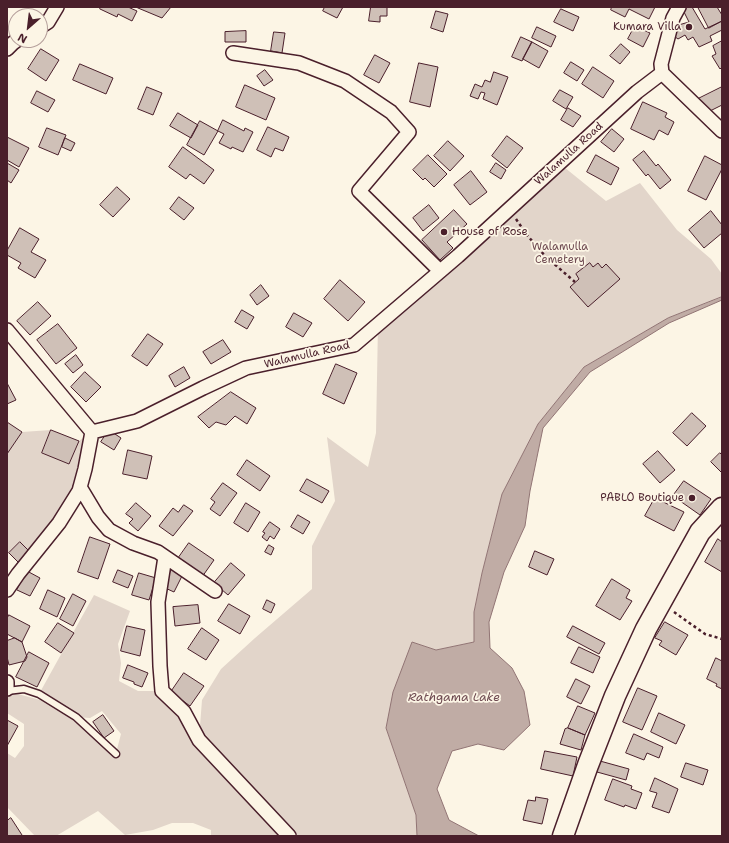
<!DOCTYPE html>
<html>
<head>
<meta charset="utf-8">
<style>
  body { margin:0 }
  #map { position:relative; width:729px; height:843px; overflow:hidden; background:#fcf5e5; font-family:"Shantell Sans",sans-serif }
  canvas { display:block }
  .frame { position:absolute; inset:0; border:8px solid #4a1f2b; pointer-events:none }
  .north { position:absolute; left:8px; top:8px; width:40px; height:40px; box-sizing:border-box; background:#fcf5e5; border:1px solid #b59f9b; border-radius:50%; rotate:208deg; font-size:11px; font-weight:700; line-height:16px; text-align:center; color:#4a1f2b }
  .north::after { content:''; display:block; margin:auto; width:14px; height:18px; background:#4a1f2b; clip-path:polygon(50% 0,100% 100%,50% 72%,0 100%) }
</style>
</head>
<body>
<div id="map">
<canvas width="729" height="843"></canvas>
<div class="frame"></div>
<div class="north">N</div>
</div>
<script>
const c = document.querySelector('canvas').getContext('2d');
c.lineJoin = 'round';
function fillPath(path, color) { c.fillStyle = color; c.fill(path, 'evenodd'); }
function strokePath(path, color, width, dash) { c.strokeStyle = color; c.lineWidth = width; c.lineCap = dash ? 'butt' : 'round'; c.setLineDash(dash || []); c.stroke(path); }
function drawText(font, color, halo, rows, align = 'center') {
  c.font = font + ' "Shantell Sans",sans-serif'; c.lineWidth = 3.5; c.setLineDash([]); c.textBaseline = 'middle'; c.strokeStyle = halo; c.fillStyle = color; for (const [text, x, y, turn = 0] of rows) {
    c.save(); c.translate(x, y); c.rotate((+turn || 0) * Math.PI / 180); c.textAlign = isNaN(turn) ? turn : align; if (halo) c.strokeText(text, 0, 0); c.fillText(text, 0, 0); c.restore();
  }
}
const green = new Path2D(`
  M559,163L606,201L640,183L677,230L711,259L722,274V297L668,318L584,367L538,424L502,494L482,573L474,612V642L436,650L412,642L386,728L416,815L417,836H211V830L193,823H172L153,830L125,835L98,811L56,836H35L7,807V753L15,758L24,746V724L7,713V691L40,700L76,722L116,753L121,734L102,711L90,718L76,717L39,694L94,595L130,611L118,644L121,663L119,681L138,691H162L199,739L202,700L221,669L255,638L312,589V546L335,501L327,437L368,467L376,433L378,324Z
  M51,430L42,453L69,464L79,441L87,435L75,489L30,552L20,542L7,555V454L22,432Z`);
const water = new Path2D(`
  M722,297V300L669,323L590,372L543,428L530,491L525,526L504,572L489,622L490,648L512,668L524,691L530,725L504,750L478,744L452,751L437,789L449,820L479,836H417L416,815L386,728L393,692L412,642L436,650L474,642V612L482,573L502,494L538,424L584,367L668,318Z`);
const building = new Path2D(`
  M101,7H128L137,11L132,21L118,14L117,17L100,9Z
  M139,7H171L162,18L138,8Z
  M325,7H343L337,18L323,11Z
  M371,7H387V16H380V22L369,21Z
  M612,7H655L649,19L629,9L625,17L611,10Z
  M685,7H692L705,29L722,21V30L710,36L712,41L699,47L693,37L688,40L685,35L678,39L671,34L675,26L689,22L683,10Z
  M698,7H717L722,15V21L709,28Z
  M561,9L579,17L573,31L554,22Z
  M436,11L448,14L443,32L431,28Z
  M635,26L650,33L643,47L628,39Z
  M537,27L556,36L551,47L532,38Z
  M246,31V42H225V32Z
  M274,32L285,33L282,53L271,51Z
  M521,37L532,42L522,61L512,57Z
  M722,41V67L720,69L712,56L716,54L713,46Z
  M532,42L548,51L539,68L523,59Z
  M621,44L630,52L620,64L610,56Z
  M41,49L59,60L46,81L28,69Z
  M375,55L390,63L379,83L364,75Z
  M571,62L584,70L577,81L564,73Z
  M419,63L438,67L430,107L410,102Z
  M80,64L113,78L106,94L73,80Z
  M593,67L614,81L603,98L582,84Z
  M265,70L273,80L264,86L257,76Z
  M494,72L508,77L497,105L483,99L485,93L481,92L478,99L470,96L475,84L482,87L485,80L490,82Z
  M245,85L275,98L266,120L236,107Z
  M147,87L162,93L153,115L138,109Z
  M722,87V105L706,113L698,99Z
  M560,90L573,97L566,109L553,101Z
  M37,91L55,100L48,112L31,103Z
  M643,102L667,113L665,117L674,122L668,135L659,130L654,140L631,129Z
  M568,108L581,116L573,127L561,120Z
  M178,113L198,125L191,138L170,126Z
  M223,120L244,131L245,128L253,132L243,152L232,147L231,149L219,143L224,134L218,131Z
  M200,121L218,131L204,155L187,145Z
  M268,127L289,137L283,151L275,148L271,157L257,150Z
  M47,128L66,135L58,155L39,147Z
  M612,129L624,139L614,152L601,142Z
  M507,136L523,148L507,168L492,156Z
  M7,137L29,148L19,167L7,160Z
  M65,138L75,143L71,151L62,147Z
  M448,141L464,156L450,171L434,156Z
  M183,147L214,170L204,184L190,174L186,179L169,167Z
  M644,151L656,166L658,164L671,180L660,189L648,174L646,176L633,160Z
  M428,155L447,174L434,187L425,178L423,180L413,170Z
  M596,155L619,168L611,185L587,172Z
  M705,156L722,165V169L706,200L688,191Z
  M7,163L19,170L11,183L7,180Z
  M496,163L506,170L501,179L490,172Z
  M471,171L487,192L470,205L454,185Z
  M117,187L130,199L113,217L100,205Z
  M179,197L194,208L184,220L170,209Z
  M429,205L439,218L423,231L413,218Z
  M454,210L467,224L447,242L453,248L440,260L422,240Z
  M711,211L722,225V233L704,248L689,230Z
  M20,228L39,239L31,252L46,260L35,278L18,268L21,263L7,255V251Z
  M590,263L593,267L598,263L602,268L606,264L620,279L588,307L570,287L579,279L576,274Z
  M340,280L365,302L348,321L324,299Z
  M261,285L269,296L257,305L250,295Z
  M38,302L51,316L30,335L17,321Z
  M242,310L254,317L247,329L235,322Z
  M294,313L312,323L303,337L286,327Z
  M58,324L77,348L56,364L37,340Z
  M148,334L163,344L147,366L132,356Z
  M223,340L231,352L211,364L203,352Z
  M76,355L83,365L73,373L65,364Z
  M336,364L357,373L344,404L323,394Z
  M184,367L190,378L175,387L169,376Z
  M85,372L101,387L86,402L71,387Z
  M7,383L16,400L7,404Z
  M231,392L256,408L247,424L235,416L226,425L216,422L209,428L198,417Z
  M692,413L706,426L687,446L673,433Z
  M7,422L22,432L7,454Z
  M51,430L79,441L69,464L42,453Z
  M109,430L121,438L114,450L101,442Z
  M128,450L152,456L147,479L123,474Z
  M658,451L675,470L660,483L643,464Z
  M720,453L722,455V473L711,462Z
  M247,460L270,476L260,491L237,475Z
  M307,479L329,491L322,503L300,491Z
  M684,481L711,499L700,515L673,496Z
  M223,483L237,493L220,516L210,509L215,502L211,499Z
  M655,498L684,512L674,531L645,516Z
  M136,503L151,516L138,531L129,523L133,519L126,514Z
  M246,503L260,512L248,532L234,523Z
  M184,505L193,511L173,536L159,526L173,508L178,512Z
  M298,515L310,522L303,534L291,527Z
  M270,522L280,529L274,539L270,536L267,541L262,537L265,533L263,532Z
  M90,537L110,544L98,579L78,572Z
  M718,539L722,542V572L705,562Z
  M20,542L30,552L19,563L9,553Z
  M189,543L214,560L202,577L177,560Z
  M269,545L274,548L271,555L265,552Z
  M535,551L554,559L547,575L529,567Z
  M231,563L245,575L228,595L214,583Z
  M172,569L183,574L174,592L163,587Z
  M118,570L133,576L128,588L113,582Z
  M27,571L40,578L30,596L17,590Z
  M139,573L156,578L149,600L132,595Z
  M612,579L630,590L626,598L632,601L620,620L596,606Z
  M48,590L65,598L57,617L40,609Z
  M73,594L86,601L73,626L60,619Z
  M267,600L275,604L271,613L263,609Z
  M229,604L250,616L240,634L218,621Z
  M198,605L200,623L175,626L173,607Z
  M9,615L30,626L22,642L7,634V619Z
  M665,622L688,635L676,655L659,645L662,641L655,638Z
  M58,623L74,633L61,653L45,642Z
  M127,626L145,630L140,656L121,651Z
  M573,626L605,643L599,654L567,637Z
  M202,628L219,640L206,660L188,649Z
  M15,638L22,642L27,657L25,661L9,665L7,657V641Z
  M579,647L600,657L593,673L571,663Z
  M29,652L49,663L37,687L16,677Z
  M716,658L722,661V689L716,686L717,684L707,679Z
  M128,665L148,673L142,687L134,684V682L123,678Z
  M184,673L204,686L190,706L171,692Z
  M576,679L590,686L581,704L567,697Z
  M638,688L657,696L642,730L623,722Z
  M578,706L595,713L585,735L568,728Z
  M659,713L685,725L676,744L651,732Z
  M103,715L114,731L104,738L93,722Z
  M7,720L18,726L7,746Z
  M568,728L585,735L581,750L560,744L565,729Z
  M634,734L663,747L659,758L647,753L644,760L626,753Z
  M545,751L577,757L573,776L541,769Z
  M600,761L629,769L626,780L597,772Z
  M686,763L708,770L703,785L681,777Z
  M655,778L678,789L669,813L652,807L657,793L650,791Z
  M613,779L632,786L631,789L642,793L636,809L625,805L624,807L605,800Z
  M536,797L548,799L542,824L523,820L528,800L535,801Z
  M11,818L22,835L21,836H7V821Z`);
const path = new Path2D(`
  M516,219L527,235L545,256L575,282
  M674,612L705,634L722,639`);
const lane = new Path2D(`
  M7,691L24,689L39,694L76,717L116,754`);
const street = new Path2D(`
  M40,27L48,22L57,7
  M7,49L13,43L17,40
  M233,53L299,63L345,81L391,112L409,132L359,191L440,271
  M662,73L722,131
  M7,330L92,432L137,421L203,388L246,368L354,345L458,256L637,92L662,73L661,64L673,18L679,7
  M80,487L98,517L109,530L133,543L158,552L215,591
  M165,557L158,602L160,666L162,691L184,712L199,740L289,836
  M7,590L18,574L59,523L79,491L85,469L92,432
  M7,682V689`);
const primary = new Path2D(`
  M563,836L588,765L615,696L646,629L700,532L722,508`);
const markers = [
  [689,27,4,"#4a1f2b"],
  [444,232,4,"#4a1f2b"],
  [692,498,4,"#4a1f2b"]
];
const poiNames = [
  ["Kumara Villa",681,27],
  ["House of Rose",452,232,"left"],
  ["PABLO Boutique",684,498]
];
const streetNames = [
  ["Walamulla Road",569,154,-42],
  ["Walamulla Road",307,355,-13]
];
const parkNames = [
  ["Walamulla",560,247],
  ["Cemetery",560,260]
];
const waterNames = [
  ["Rathgama Lake",454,698]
];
fillPath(green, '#e2d5ca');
fillPath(water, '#c0aca5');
strokePath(water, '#917474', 1);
fillPath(building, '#cfc0b7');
strokePath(building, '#4a1f2b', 1);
strokePath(lane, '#4a1f2b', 9);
strokePath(street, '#4a1f2b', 16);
strokePath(primary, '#4a1f2b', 23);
strokePath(path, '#4a1f2b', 2.5, [3, 3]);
strokePath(lane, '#fcf5e5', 6);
strokePath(street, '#fcf5e5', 13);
strokePath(primary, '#fcf5e5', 20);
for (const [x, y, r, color] of markers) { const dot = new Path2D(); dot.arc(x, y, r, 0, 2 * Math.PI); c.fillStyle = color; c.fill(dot); strokePath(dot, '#fcf5e5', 1.5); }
drawText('11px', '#4a1f2b', '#fcf5e5', poiNames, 'right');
drawText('11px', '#4a1f2b', '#fcf5e5', streetNames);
drawText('11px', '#704c53', '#fcf5e5', parkNames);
drawText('italic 12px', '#6d4950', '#fcf5e5', waterNames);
</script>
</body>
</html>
